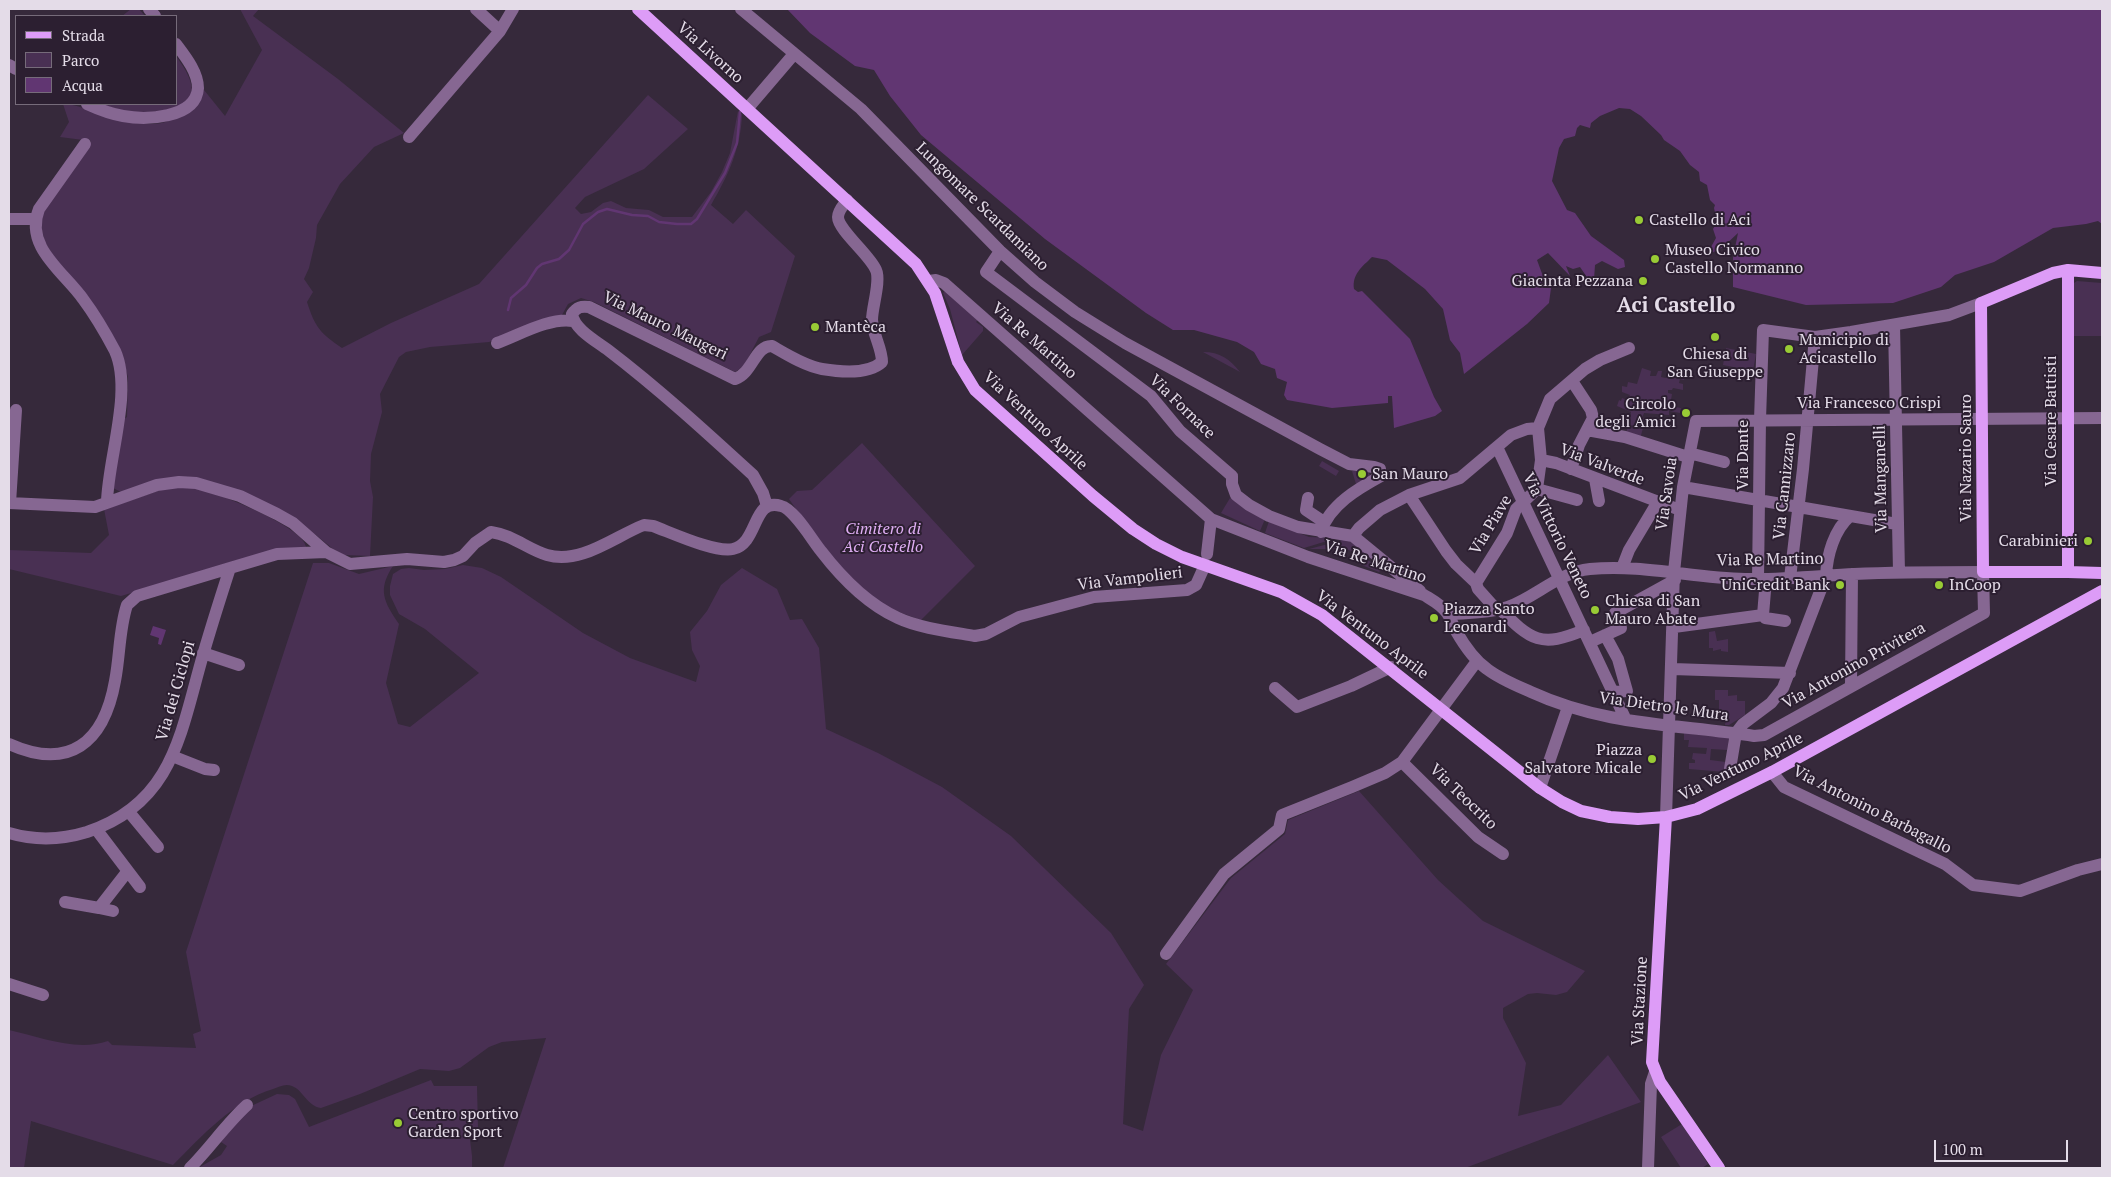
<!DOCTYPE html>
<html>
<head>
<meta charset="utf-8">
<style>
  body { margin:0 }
  #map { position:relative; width:2111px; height:1177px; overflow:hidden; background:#36293b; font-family:"PT Serif",serif }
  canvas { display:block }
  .frame { position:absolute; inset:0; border:10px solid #e4dce8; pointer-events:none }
  .legend { position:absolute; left:15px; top:15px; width:162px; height:90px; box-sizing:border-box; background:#2c1f31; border:1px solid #766b7a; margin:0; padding:6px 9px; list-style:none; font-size:15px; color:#e4dce8 }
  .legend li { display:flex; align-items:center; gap:10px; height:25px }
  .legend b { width:25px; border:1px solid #766b7a }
  .scale { position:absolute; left:1934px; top:1140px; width:134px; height:22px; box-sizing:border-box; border:2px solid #e4dce8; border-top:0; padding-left:6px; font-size:15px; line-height:18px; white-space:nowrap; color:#e4dce8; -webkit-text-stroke:4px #2c1f31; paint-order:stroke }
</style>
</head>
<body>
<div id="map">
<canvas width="2111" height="1177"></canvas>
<div class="frame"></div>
<ul class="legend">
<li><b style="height:6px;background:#dd9cf7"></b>Strada</li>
<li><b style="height:14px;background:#493053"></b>Parco</li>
<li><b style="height:14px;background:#613672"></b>Acqua</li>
</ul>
<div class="scale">100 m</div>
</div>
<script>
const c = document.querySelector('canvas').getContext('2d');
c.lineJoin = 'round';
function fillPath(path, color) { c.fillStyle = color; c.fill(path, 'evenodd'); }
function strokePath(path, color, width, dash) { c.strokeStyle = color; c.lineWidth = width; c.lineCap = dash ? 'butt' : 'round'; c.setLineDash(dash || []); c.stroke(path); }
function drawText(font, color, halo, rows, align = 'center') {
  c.font = font + ' "PT Serif",serif'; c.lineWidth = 4; c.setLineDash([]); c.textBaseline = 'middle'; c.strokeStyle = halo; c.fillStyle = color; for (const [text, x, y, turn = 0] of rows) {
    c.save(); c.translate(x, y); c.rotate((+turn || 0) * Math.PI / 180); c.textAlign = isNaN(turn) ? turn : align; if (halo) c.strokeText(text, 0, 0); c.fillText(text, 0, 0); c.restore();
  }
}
const green = new Path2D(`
  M131,9H139L145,16H122Z
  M240,9H259L253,16L338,79L404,133L374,147L340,184L317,225L316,238L309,268L304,279L313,292L307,302C315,327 320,333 342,348L391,323L479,284L648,95L688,129L644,169L585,197L575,208L581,214L591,212L603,203L611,201L626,208L649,210L663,217H692L711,192L722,172L730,153L738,111L742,114C741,148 728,176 711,205L733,224L746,210L795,256L771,332L759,337L744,366L735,372L594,302L581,298L568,304L562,315L489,342L430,347L406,352L399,357L380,394L382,412L371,454L370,481L373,497L370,556L344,555L333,549L316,535L206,480L121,492L113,488L121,421L127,417L128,377L123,361L57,262L45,242L42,231L41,221L43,210L69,176L91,141L60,137L69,122L63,104C78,104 89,111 103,116C118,121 154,128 168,121C181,113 192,100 204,90L225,116L262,50Z
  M176,56C183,66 195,82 191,95C185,113 139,114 123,111C116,109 108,106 101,104H176Z
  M2077,281L2102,283V336H2074V283Z
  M945,291L978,320L976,322L983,327V331L962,355L950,309L943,293Z
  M1726,348L1756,354L1753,371L1723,365Z
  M1203,352C1220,352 1230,359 1240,372Z
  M1642,368L1651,371L1650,376H1656L1658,371H1662L1661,377L1666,378L1668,373L1671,374V372L1676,374L1678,377L1679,375L1685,377L1684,380L1680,379L1679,383L1683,384V390L1673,388L1672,390H1668V393L1672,394L1670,406L1681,408L1680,413L1669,411V415L1644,413L1642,418L1648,419V422L1636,420L1634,425L1643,428L1640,439L1626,434L1631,412L1617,406L1619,400L1621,401L1622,398L1627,400L1630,395L1622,392V386L1627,387L1628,382L1637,384Z
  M862,443L975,566L921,620C910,616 898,612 888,607C847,582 816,537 789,499L797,491L812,490Z
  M1322,461L1339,471L1336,476L1319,466Z
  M1352,471H1367L1370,475L1356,484Z
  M170,487C179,488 191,487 200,489C220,494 304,527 306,547L229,564L121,596L9,569V550L91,553L109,535L104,509Z
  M1230,498L1265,519L1260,531L1221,513Z
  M1269,521L1309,537L1337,538L1304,548L1265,533Z
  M1347,539L1371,557L1345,549H1309Z
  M1361,558L1368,560L1381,570L1379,572L1359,564Z
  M313,563H329L359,574L393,566C377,590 384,602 399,624L386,683L398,724L410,727L479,673L425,629L399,614L390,595V586L393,574L401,569L409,568L424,570L445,569L463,565L482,568L501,577L583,633L630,658L696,682L700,666L692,650L690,632L707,611L721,585L742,568L777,589L790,620L802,619L819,648L826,729L878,753L942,787L1011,836L1111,933L1144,985L1129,1009L1123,1124L1143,1131L1161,1055L1193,990L1166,964L1231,878L1285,834L1288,820L1359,791L1438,880L1483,921L1585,971L1567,992L1556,995L1537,993L1528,994L1503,1008V1018L1526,1063L1518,1116L1561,1105L1608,1055L1641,1102L1465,1168H503L546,1038L502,1042L489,1047L460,1068L449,1071L420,1069L360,1094L321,1108C307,1106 303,1090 292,1086C285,1083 279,1087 273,1089C233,1101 202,1136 173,1165L31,1121L24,1168H9V1030C41,1037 76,1052 108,1041L112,1045L196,1048L193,1034L201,1031L186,952Z
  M1715,631L1717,641L1728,639V652L1721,651V649L1713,651V648H1709V632Z
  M1715,690H1728V696L1737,695V701H1745V715L1729,725H1725L1726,717L1722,716V713H1719V700H1715Z
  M1684,733L1729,738L1727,750L1711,749L1710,760L1726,762L1725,772L1689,769V763H1695V760L1692,759L1693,753L1706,754L1707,748L1688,747L1689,740H1684Z
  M431,1080L434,1086H477L478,1128L469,1132L472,1156V1168H198L221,1155L227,1146L221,1142L249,1107L277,1094L289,1095L295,1099L309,1127Z
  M1682,1124L1708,1164L1702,1168H1681L1661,1137Z`);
const water = new Path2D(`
  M787,9H2102V224L2098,221L2086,224L2053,228L1994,262L1955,275L1941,287L1893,303L1806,305L1733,287V258L1738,233L1723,247L1706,256L1716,238L1713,229L1717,222L1714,208L1715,205L1710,200L1707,185L1700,181L1699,172L1690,165L1680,151L1664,140L1661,135L1641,116L1630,109L1619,108L1600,116L1591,123L1590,128L1580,125L1577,128L1575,136L1564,139L1559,148L1552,181L1567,210L1575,213L1591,236L1624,260L1625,267L1618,269L1602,261L1595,265L1594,280L1591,283L1580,267L1573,269L1566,266L1570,276L1548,253L1537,260L1544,279L1551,288L1549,303L1527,324L1464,374L1460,353L1450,340L1443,309L1425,289L1387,260L1372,257C1362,267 1352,274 1354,289L1358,292L1362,291L1410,339L1434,397L1442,411L1435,416L1394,428L1392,396H1388V403L1332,408L1287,400L1284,395L1287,382L1277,378L1275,369L1261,364L1254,352L1237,342L1194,330H1173L1146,313L1045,239L921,135L890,96L874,70L855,66L810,33Z
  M153,626L166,630L161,645L158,644L159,638L150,635Z`);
const stream = new Path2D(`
  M508,310L511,298L526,285L537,268L542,264L559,259L569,250L583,224L598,212L607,209L632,215L648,216L659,222L677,224H691L697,219L725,173L737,143L740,112`);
const minor = new Path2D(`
  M149,9L155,16
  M476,9L500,31
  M741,9L861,109L1000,251L1035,282L1075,312L1125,343L1320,449L1349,464L1374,467L1380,469L1381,476C1359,488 1329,505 1321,532
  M9,65L16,69
  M87,104C98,109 111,114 123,116C145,120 196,119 198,88C198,72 185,56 176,44
  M747,109L794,54
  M409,137L500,31L513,9
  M85,144L39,209C24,247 64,272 83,299C95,315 106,334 115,351C133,391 108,458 107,502
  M9,219H35
  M1000,251L986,272L1151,396L1180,431L1232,476V484L1236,495L1249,505L1269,516L1298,527L1353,536L1420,591
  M929,281L936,280L944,283L1211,519L1308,557L1424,595C1432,600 1442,605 1447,613C1451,619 1453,625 1456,631C1464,645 1473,659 1487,669C1500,679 1515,685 1531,692C1605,726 1676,724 1754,736L1764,735L1984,613L1983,572C1940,572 1897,572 1854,574C1818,576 1781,580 1745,579C1693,578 1642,564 1590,569C1559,572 1536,597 1508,607C1493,612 1463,614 1448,614
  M1894,325L1899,572
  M497,343C519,335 550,317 573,321
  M1587,430L1625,437L1688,457
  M1497,447L1626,720
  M1689,453L1724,462
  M1541,460L1556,463L1680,510
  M1571,469L1579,445L1593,418L1591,410L1572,381
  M1595,479L1599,501
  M1683,487L1897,524
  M1537,489L1577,500
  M1409,495L1446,551L1456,564L1476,583L1478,589L1495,608
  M1308,498L1306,510L1324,522
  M9,503L95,507L157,485L179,482L196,483L240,496L277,514L293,523L326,552L350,564L407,559L444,562L454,560L463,556L475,543L491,532C513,535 527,549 547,555C581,565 615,536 644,525L653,526C672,533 715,553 733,549C759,543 752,497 781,506C794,509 812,540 821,551C841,577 867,604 898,618C919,628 952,632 975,636L986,634L1019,617L1094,597L1187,590L1196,585L1205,565
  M10,503L16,410
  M767,506L763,493L753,475C706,432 659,389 608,350C596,341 574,329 572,314C577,307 581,306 589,307L735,379C753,373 755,345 772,346C786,354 805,366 822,369C840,372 868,375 882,362C882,348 873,335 872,320C872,307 881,281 876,270C870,255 838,230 838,217C838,210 844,205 847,200
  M1353,536L1359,528L1380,510L1409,495L1460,478L1511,435L1527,429L1538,428L1550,399L1585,369L1600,360L1629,348
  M1207,554L1211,519
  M1622,568L1629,550L1657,503
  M1790,578L1803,469L1815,337
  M1758,580L1760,420L1763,330L1815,337L1851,332L1949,315L1981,303
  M1476,583L1507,533L1516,509L1537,489L1541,460L1538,428
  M1499,608C1531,641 1541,648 1584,630
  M1763,615L1766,579
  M1674,627L1763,615L1765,618L1785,621
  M1605,635L1618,659L1627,691L1614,692
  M1590,642L1621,628L1615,613L1675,580
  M203,653L239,665
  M1673,669L1790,673
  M1851,686L1852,574
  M1275,688L1297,707L1351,686L1391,667
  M9,744C69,771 104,743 115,681C120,656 119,629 127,605L137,596L230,568
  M172,756L205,769L214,770
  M1402,762L1478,837L1503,854
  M1730,769L1736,733L1743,724L1771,703L1783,688L1826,576C1827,555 1834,530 1850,516
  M1772,772L1784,787L1945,864L1973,885L2020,891L2078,870L2102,864
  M1540,788L1568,707
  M129,812L158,847
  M1666,817L1674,572L1683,487L1696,421L2102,418
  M96,829L140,887
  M9,833C36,841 61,840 87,832C171,804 180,737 201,662C210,630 220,599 230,568L277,554L326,552
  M65,902L99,908L127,872
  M99,908L113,911
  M1166,954L1224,874L1279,829L1282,815L1352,787L1385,773L1402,762L1477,661
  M9,984L43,995
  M190,1168C210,1148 226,1124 247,1105
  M1648,1168L1651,1084L1655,1072`);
const major = new Path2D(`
  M638,9L916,264L935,293L958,362L975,390L1093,496L1133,529L1156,544L1182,557L1281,592L1322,615L1540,788L1562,802L1581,811L1610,817L1638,819L1666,817L1697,809L1772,772L2102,591
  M2068,270V572
  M2102,273L2068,270L2053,273L1981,303L1983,572H2068L2102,573
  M1666,817L1652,1062L1660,1082L1719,1168`);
const markers = [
  [1639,220,5,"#99cb35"],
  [1655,259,5,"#99cb35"],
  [1643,281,5,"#99cb35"],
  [815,327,5,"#99cb35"],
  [1715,337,5,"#99cb35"],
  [1789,349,5,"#99cb35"],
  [1686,413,5,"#99cb35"],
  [1362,474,5,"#99cb35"],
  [2088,541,5,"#99cb35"],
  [1840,585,5,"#99cb35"],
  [1939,585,5,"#99cb35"],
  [1595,610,5,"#99cb35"],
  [1434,618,5,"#99cb35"],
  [1652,759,5,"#99cb35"],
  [398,1123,5,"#99cb35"]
];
const streetNames = [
  ["Via Livorno",710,53,42],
  ["Lungomare Scardamiano",982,207,44],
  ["Via Mauro Maugeri",665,326,26],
  ["Via Re Martino",1034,341,41],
  ["Via Francesco Crispi",1869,403],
  ["Via Fornace",1182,407,44],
  ["Via Ventuno Aprile",1035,421,43],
  ["Via Cesare Battisti",2051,421,-90],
  ["Via Dante",1743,455,-90],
  ["Via Nazario Sauro",1966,458,-90],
  ["Via Valverde",1602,465,21],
  ["Via Manganelli",1881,479,-91],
  ["Via Cannizzaro",1785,486,-84],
  ["Via Savoia",1667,494,-82],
  ["Via Piave",1491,525,-59],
  ["Via Vittorio Veneto",1557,536,64],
  ["Via Re Martino",1770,560,-1],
  ["Via Re Martino",1375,562,18],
  ["Via Vampolieri",1130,579,-7],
  ["Via Ventuno Aprile",1372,635,37],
  ["Via Antonino Privitera",1854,666,-29],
  ["Via dei Ciclopi",176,691,-74],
  ["Via Dietro le Mura",1664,707,8],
  ["Via Ventuno Aprile",1741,767,-26],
  ["Via Teocrito",1463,797,44],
  ["Via Antonino Barbagallo",1872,810,27],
  ["Via Stazione",1640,1001,-87]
];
const poiNames = [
  ["Castello di Aci",1649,220],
  ["Museo Civico",1665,250],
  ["Castello Normanno",1665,268],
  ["Giacinta Pezzana",1633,281,"right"],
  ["Mantèca",825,327],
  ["Municipio di",1799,340],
  ["Acicastello",1799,358],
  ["Chiesa di",1715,354,"center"],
  ["San Giuseppe",1715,372,"center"],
  ["Circolo",1676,404,"right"],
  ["degli Amici",1676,422,"right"],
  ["San Mauro",1372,474],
  ["Carabinieri",2078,541,"right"],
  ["UniCredit Bank",1830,585,"right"],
  ["InCoop",1949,585],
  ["Chiesa di San",1605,601],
  ["Mauro Abate",1605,619],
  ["Piazza Santo",1444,609],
  ["Leonardi",1444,627],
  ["Piazza",1642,750,"right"],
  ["Salvatore Micale",1642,768,"right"],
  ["Centro sportivo",408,1114],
  ["Garden Sport",408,1132]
];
const parkNames = [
  ["Cimitero di",883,529],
  ["Aci Castello",883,547]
];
const districtNames = [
  ["Aci Castello",1676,306]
];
fillPath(green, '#493053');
fillPath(water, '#613672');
strokePath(stream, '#613672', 2.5);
strokePath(minor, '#866792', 12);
strokePath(major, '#dd9cf7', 12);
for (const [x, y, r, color] of markers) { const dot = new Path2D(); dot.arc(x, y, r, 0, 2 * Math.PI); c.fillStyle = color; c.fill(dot); strokePath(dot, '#2c1f31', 2); }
drawText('16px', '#e4dce8', '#2c1f31', streetNames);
drawText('16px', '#e4dce8', '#2c1f31', poiNames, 'left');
drawText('italic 16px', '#e0aff5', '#2c1f31', parkNames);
drawText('bold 21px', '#e4dce8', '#2c1f31', districtNames);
</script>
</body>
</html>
